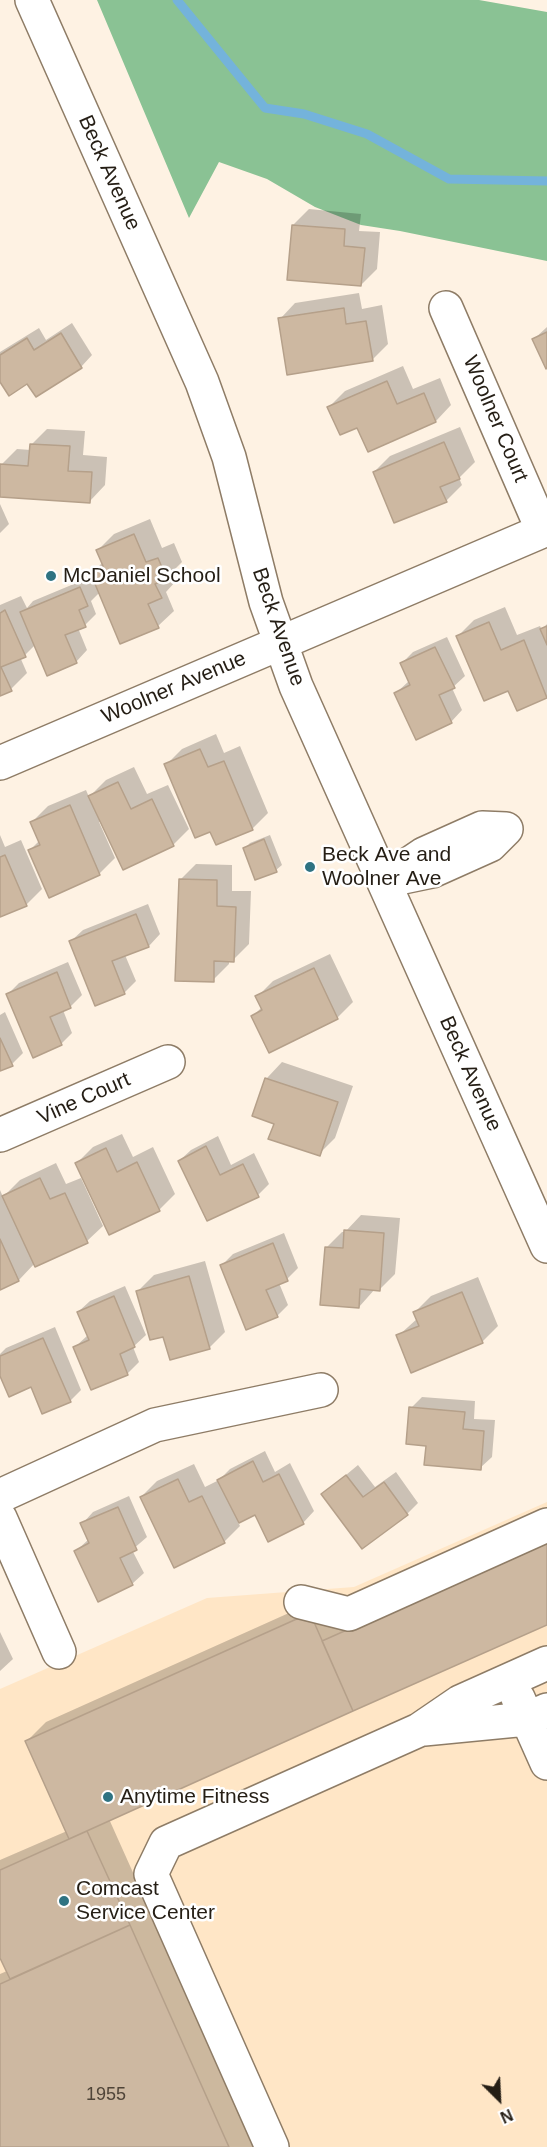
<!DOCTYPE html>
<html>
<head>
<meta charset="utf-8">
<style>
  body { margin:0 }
  #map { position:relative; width:547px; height:2147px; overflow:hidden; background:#fef2e3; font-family:Arial,sans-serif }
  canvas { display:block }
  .north { position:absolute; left:469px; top:2069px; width:60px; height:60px; -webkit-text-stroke:4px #fff; paint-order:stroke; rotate:156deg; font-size:16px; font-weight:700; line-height:24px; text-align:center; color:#251e15 }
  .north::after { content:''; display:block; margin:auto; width:21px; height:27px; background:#251e15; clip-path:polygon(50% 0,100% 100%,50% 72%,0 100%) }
</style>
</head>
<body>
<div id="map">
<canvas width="547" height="2147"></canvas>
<div class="north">N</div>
</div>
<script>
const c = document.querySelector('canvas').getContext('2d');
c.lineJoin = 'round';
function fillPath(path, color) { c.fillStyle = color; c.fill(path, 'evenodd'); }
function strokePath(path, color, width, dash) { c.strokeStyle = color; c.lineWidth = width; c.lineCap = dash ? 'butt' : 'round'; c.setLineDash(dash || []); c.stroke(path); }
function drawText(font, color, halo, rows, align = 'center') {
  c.font = font + ' Arial,sans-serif'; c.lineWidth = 5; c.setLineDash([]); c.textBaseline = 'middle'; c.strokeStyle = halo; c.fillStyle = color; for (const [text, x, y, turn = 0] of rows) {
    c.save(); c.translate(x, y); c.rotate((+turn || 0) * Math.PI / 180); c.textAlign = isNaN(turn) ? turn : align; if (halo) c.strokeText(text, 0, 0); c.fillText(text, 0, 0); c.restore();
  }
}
const built = new Path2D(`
  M547,1502V2147H0V1689L207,1598L354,1587Z`);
const forest = new Path2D(`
  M97,0H479L547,12V261L400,231L361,225L315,207L267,179L219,162L189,218Z`);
const shadow = new Path2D(`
  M309,209L361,214L359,231L380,232L377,269L361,285L293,225Z
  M359,293L362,309L382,305L388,344L372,360L280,319L295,303Z
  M72,323L92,355L81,367L36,395L28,382L0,380V352L39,328L46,340Z
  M547,327V367L534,339Z
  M403,366L413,389L440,378L451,405L436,421L358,426L329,407L345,391Z
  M460,427L475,462L459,478L462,485L446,501L374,472L390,456Z
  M47,429L85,431L83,455L107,457L105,485L90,501L0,496L1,465L17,449L31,450V445Z
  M0,504L9,524L0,533Z
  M150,519L162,548L174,543L182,562L172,572L176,581L166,592L174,611L158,626L100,592L91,601L96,614L85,625L78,628L87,650L76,662L35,645L25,655L20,657L27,673L11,689L0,694V605L21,596L27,608L33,601L93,576L92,573L103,562L98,550L114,534Z
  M505,607L517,635L540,626L542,630L547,624V697L518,709L509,689L458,636L474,620Z
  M447,637L465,676L452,688L462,710L451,722L396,693L409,681L401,664L413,652Z
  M216,734L224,753L240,746L268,813L253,828L217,843L211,830L166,765L182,749Z
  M134,767L147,794L168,785L189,829L173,845L102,821L99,822L115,858L99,874L30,850L40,840L32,822L48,806L86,790L89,797L106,780Z
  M0,835L5,847L21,840L42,889L26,905L0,916Z
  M270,835L282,865L276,870L244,849L250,843Z
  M196,864L232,865V891H251L249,944L233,960H229V964L213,980L180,880Z
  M148,904L160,934L149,946L125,955L136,981L124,993L96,1004L71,941L83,930Z
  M330,954L353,1002L337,1018L253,1016L262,1007L257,997L273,981Z
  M68,962L82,995L70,1007L63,1010L72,1033L61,1044L8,994L19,983Z
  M5,1012L23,1053L12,1064L0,1070V1015Z
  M282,1062L353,1086L335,1138L319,1154L276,1123L254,1115L267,1078Z
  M122,1134L133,1157L153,1147L175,1194L159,1210L77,1163L93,1147Z
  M218,1136L231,1165L254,1153L269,1184L258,1195L179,1161L191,1150Z
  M56,1163L66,1184L81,1178L103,1226L87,1241L35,1263L19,1280L0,1289V1190L3,1197L20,1180Z
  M361,1215L400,1218L395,1274L380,1289H375L359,1307L326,1248L342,1232H345Z
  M284,1233L298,1268L287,1279L279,1283L288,1305L277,1316L222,1265L233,1254Z
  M205,1261L225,1332L210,1347L171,1359L164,1335L138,1291L154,1275Z
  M478,1277L498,1326L482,1342L398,1336L418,1318L415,1312L431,1296Z
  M125,1286L146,1335L133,1347L139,1362L128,1373L92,1388L75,1347L88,1335L78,1312L90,1301Z
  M55,1327L81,1390L70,1401L0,1373V1354L6,1348Z
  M422,1397L475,1401L474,1419L495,1420L492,1457L480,1468L428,1445L411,1408Z
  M265,1451L275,1472L290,1463L314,1511L303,1523L255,1513L238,1522L240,1526L224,1542L141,1497L157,1481L194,1464L205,1487L219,1480L230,1469Z
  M358,1465L375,1487L396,1472L418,1503L407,1514L323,1494Z
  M129,1496L147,1537L132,1550L144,1573L132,1584L76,1551L89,1539L82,1524L93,1512Z
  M329,1595L547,1623L109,1819L256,2147H0V1974L7,1971L0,1954V1860L67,1831L27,1741L46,1722Z
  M0,1632L13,1659L0,1671Z`);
const stream = new Path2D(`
  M177,0L265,108L304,114L367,134L449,179L547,181`);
const building = new Path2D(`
  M292,225L345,229L344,246L365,248L361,286L287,280Z
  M344,308L346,324L366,321L373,361L287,375L278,318Z
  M547,332V368L546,369L532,339Z
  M61,333L82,368L36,397L27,384L9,396L0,382V355L27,338L34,350Z
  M387,381L397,404L424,393L436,422L368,452L357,428L340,435L327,407Z
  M444,442L460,479L440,487L447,502L394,523L373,472Z
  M30,444L70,446L68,471L92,472L90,503L0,497V464L28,466Z
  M134,534L146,562L158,558L167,579L155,584L162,598L148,604L159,628L120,644L90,572L103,566L96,550Z
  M80,587L88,606L79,610L86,627L65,635L77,663L47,676L20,612Z
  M5,610L26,657L1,667L12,691L0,696V613Z
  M489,622L501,650L524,640L547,698L517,711L508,691L484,701L456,636Z
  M547,626V645L540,629Z
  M435,647L455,688L439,695L452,723L416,740L394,693L410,685L400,663Z
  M200,749L208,767L224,761L253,830L216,845L210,832L195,838L164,764Z
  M118,782L131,809L152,799L174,846L123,870L88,796Z
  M70,805L100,875L49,898L28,850L40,845L30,822Z
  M264,839L277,872L255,880L243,848Z
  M5,855L27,906L0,917V857Z
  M179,879L217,880V906L236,907L234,962L214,961V982L175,981Z
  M136,914L149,947L112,961L125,994L95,1006L69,941Z
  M314,968L338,1019L269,1053L251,1016L262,1010L255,996Z
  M57,972L71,1008L50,1017L62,1045L33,1058L6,994Z
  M0,1038L13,1066L0,1071Z
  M265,1078L338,1102L320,1156L268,1139L274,1124L252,1116Z
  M206,1146L220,1175L243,1164L259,1197L207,1221L178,1161Z
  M106,1148L117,1172L137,1162L160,1211L109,1235L75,1163Z
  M40,1178L50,1199L65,1193L88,1243L35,1267L2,1196Z
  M344,1230L384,1233L380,1291L360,1289L359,1308L320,1305L325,1247L343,1248Z
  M0,1239L19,1281L0,1290Z
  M273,1243L288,1281L266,1290L278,1317L246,1330L220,1265Z
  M189,1276L210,1349L170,1360L163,1337L150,1340L136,1291Z
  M462,1292L483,1343L411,1373L396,1335L419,1326L413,1312Z
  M114,1296L135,1347L120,1354L128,1375L91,1390L73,1347L89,1340L77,1312Z
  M43,1338L71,1402L42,1414L31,1387L9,1397L0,1376V1356Z
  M409,1407L465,1412L463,1429L484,1431L481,1470L424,1465L426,1446L406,1444Z
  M253,1461L263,1482L279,1474L304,1524L268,1542L255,1515L239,1523L217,1480Z
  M346,1475L363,1497L384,1482L408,1515L362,1549L321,1494Z
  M178,1479L189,1502L202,1496L225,1543L174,1568L140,1497Z
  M118,1507L137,1550L120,1558L133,1585L98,1602L74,1551L89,1543L80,1523Z
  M547,1541V1625L353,1711L322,1641Z
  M310,1613L353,1711L69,1839L25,1741Z
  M87,1831L130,1925L10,1979L0,1958V1870Z
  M130,1925L229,2147H0V1984Z`);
const minor = new Path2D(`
  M32,0L202,382L229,457L266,602L296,686L547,1246
  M446,308L543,531
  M0,763L547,529
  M482,828L506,829L490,845L432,871L384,881L424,854Z
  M0,1135L168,1062
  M0,1496L155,1425L321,1390
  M0,1518L59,1652
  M301,1602L349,1614L547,1525
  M518,1698L547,1763
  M424,1729L527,1719L547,1710
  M272,2147L151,1874L166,1843L419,1730L460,1702L547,1663`);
const markers = [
  [51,576,6,"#2f7382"],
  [310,867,6,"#2f7382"],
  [108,1797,6,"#2f7382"],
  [64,1901,6,"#2f7382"]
];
const numberNames = [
  ["1955",106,2095]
];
const streetNames = [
  ["Beck Avenue",109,173,66],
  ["Woolner Court",495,419,67],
  ["Beck Avenue",278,627,71],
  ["Woolner Avenue",174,688,-23],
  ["Beck Avenue",470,1074,66],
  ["Vine Court",84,1099,-24]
];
const poiNames = [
  ["McDaniel School",63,576],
  ["Beck Ave and",322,855],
  ["Woolner Ave",322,879],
  ["Anytime Fitness",120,1797],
  ["Comcast",76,1889],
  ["Service Center",76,1913]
];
fillPath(built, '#ffe6c6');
fillPath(forest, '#8ac294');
fillPath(shadow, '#0003');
strokePath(stream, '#74b3db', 9);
fillPath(building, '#cdb8a1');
strokePath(building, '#b5a08a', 1.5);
strokePath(minor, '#8e7c66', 36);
strokePath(minor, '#fff', 33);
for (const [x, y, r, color] of markers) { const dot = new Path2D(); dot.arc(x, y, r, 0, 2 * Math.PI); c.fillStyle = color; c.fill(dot); strokePath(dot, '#fff', 2); }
drawText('18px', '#4f4438', null, numberNames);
drawText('21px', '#251e15', '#fff', streetNames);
drawText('21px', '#251e15', '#fff', poiNames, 'left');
</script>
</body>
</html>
